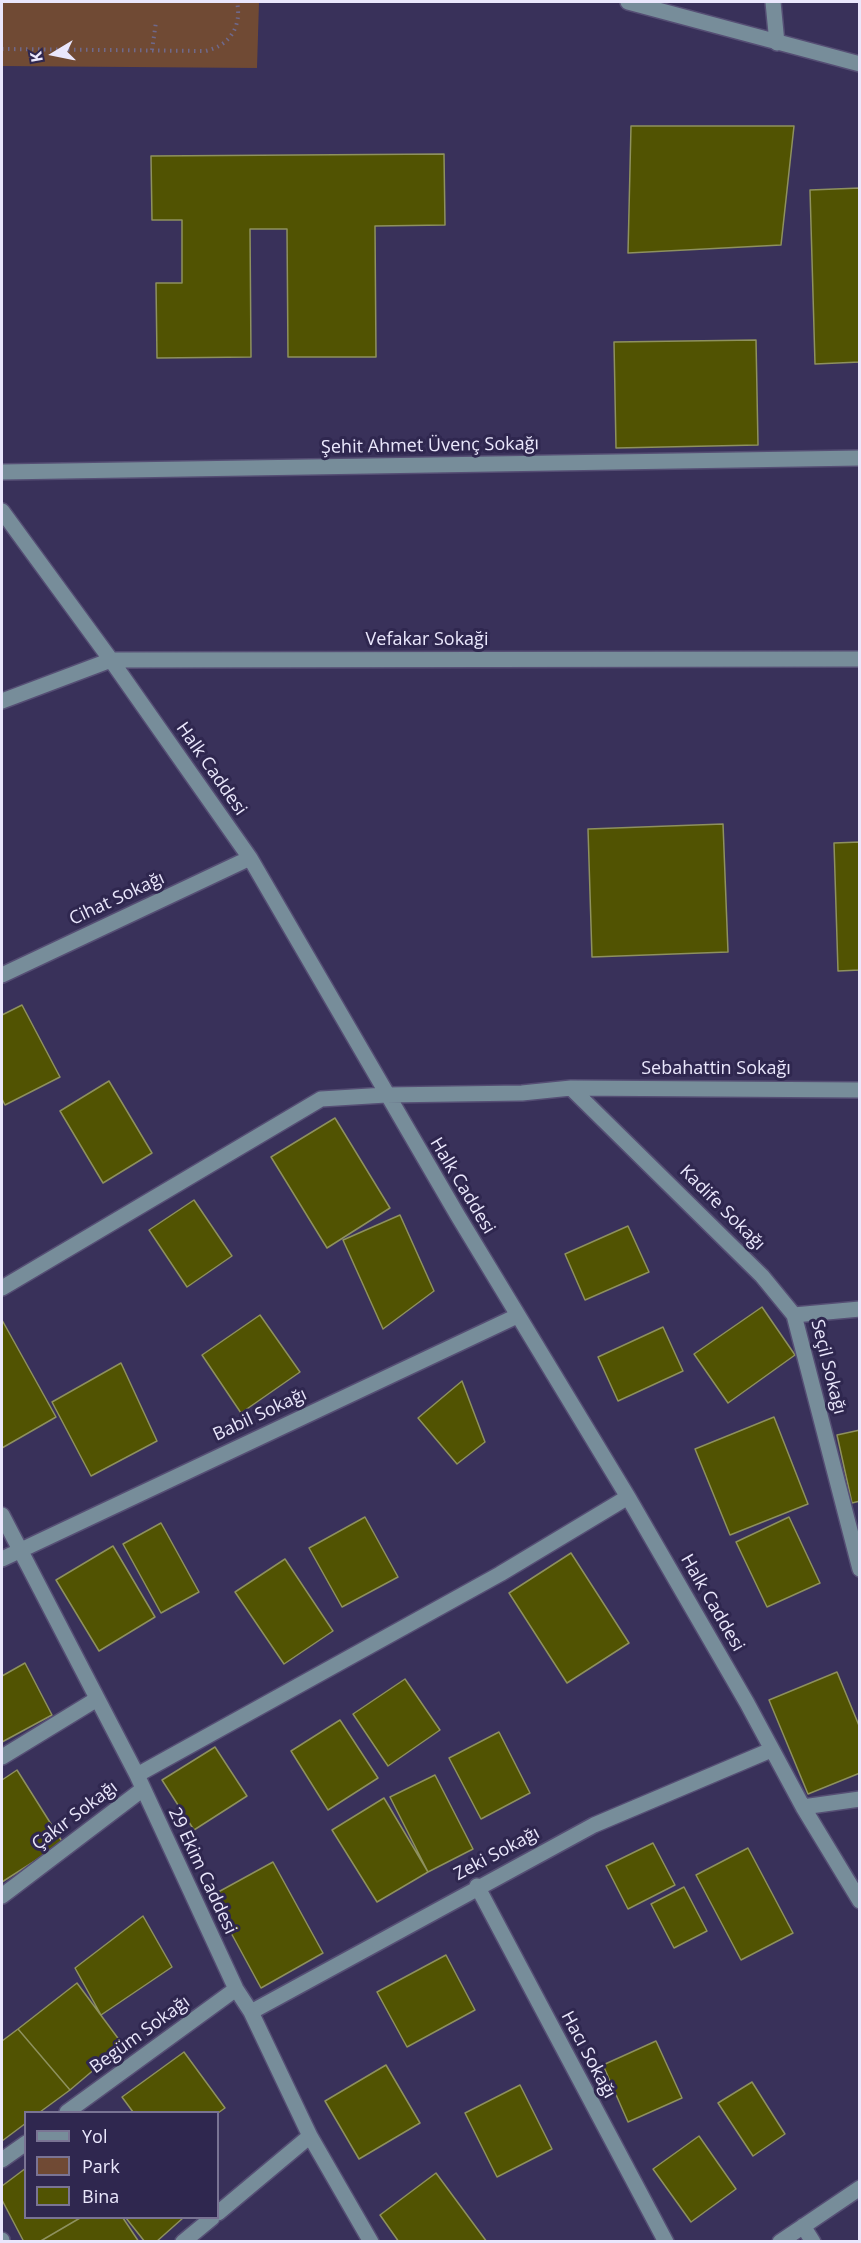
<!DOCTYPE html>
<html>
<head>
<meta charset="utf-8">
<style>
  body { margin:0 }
  #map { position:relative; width:861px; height:2243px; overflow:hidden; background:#39315a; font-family:"Open Sans",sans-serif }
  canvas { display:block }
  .frame { position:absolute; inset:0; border:3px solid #eae7fc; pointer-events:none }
  .legend { position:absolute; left:24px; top:2111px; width:195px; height:108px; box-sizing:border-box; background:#2f274f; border:2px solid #7a7494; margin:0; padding:8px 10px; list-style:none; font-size:18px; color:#eae7fc }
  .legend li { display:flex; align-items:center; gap:12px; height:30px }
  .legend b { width:30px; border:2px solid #7a7494 }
  .north { position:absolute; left:24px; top:24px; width:60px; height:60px; -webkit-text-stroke:4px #2f274f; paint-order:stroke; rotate:260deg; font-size:16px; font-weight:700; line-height:24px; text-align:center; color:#eae7fc }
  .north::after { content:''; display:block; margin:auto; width:21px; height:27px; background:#eae7fc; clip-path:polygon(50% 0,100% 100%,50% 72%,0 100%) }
</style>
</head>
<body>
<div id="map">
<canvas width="861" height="2243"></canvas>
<div class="frame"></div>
<ul class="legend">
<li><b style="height:8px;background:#778d9a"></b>Yol</li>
<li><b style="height:16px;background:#704a34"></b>Park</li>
<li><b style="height:16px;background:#515302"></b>Bina</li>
</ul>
<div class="north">K</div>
</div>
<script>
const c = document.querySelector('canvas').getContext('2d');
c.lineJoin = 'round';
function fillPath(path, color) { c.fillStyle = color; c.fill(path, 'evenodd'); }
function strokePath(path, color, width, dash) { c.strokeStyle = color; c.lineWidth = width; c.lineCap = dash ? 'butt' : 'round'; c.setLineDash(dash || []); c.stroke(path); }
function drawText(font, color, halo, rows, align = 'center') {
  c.font = font + ' "Open Sans",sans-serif'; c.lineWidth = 6; c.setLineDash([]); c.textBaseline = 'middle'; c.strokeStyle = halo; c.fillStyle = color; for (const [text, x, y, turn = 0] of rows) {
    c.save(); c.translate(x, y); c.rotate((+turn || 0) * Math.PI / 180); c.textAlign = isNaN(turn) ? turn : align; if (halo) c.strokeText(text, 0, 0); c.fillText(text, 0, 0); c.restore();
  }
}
const green = new Path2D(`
  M2,2H259L257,68L2,66Z`);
const building = new Path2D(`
  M631,126H794L781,245L628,253Z
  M444,154L445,225L375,226L376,357H288L287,229H250L251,357L157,358L156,283H182V220H152L151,156Z
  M860,188V362L815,364L810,190Z
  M756,340L758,445L616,448L614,342Z
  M723,824L728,952L592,957L588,829Z
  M860,842V970L838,971L834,843Z
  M22,1005L60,1077L5,1105L2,1099V1015Z
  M109,1081L152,1153L103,1183L60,1111Z
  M335,1118L390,1208L327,1248L271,1157Z
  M194,1200L232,1256L187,1287L149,1230Z
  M400,1215L434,1291L383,1329L343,1240Z
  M628,1226L649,1272L585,1300L565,1254Z
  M762,1307L795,1355L728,1403L694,1354Z
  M260,1315L300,1372L241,1413L202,1355Z
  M2,1320L56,1417L2,1448Z
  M663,1327L683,1371L618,1401L598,1357Z
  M121,1363L157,1441L91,1476L52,1402Z
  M462,1381L485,1442L457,1464L418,1418Z
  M774,1417L808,1504L730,1535L695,1449Z
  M860,1430V1501L852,1503L837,1435Z
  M365,1517L398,1577L342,1607L309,1548Z
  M789,1517L820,1583L767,1607L736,1542Z
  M161,1523L199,1592L161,1613L123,1544Z
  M113,1546L155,1617L99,1651L56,1580Z
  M571,1553L629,1643L567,1683L509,1593Z
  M285,1559L333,1631L284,1664L235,1592Z
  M25,1663L52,1715L2,1742V1676Z
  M837,1672L860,1728V1773L808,1794L769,1700Z
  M405,1679L440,1730L388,1766L353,1714Z
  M340,1720L378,1778L328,1810L291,1751Z
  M499,1732L530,1793L481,1819L449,1758Z
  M215,1747L247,1796L194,1830L162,1780Z
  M17,1770L63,1843L2,1882V1780Z
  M435,1775L473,1849L428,1872L390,1797Z
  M384,1798L428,1872L377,1902L332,1830Z
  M653,1843L675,1885L628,1909L606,1866Z
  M748,1848L793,1933L741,1960L696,1875Z
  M273,1862L323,1953L261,1988L211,1896Z
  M684,1887L707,1931L674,1948L651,1904Z
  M143,1916L172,1967L101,2015L75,1968Z
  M446,1955L475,2010L407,2047L377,1992Z
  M77,1983L123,2045L70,2090L18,2029Z
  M18,2029L70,2090L40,2112H26V2123L2,2141V2041Z
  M656,2041L682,2098L628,2122L603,2065Z
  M184,2052L225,2108L218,2113L133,2112L122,2097Z
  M386,2065L420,2123L359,2159L325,2101Z
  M752,2082L785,2134L753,2156L718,2103Z
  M520,2085L552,2149L497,2177L465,2113Z
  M699,2136L736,2189L691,2222L653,2169Z
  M26,2168V2218H80L39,2242H24L2,2200V2186Z
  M436,2173L487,2242H399L380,2215Z
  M80,2218H123L139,2242H39Z
  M126,2218H183L156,2242H145Z`);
const path = new Path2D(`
  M2,49L205,51C230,46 242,26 237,2
  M152,50L156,22`);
const minor = new Path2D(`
  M628,2L860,64
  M773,2L777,43
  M2,472L860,458
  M2,511L111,660L250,858L458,1216L628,1497L747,1703L803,1807L860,1901
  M2,701L111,660L860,659
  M2,975L250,858
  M571,1088L762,1276L794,1315L860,1309
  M2,1288L321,1099L386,1095L522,1093L571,1088L860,1090
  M794,1315L860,1569
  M2,1515L137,1775L236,1989L251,2012L310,2136L371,2242
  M2,1559L517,1316
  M2,1757L97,1699
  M137,1775L500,1574L628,1497
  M803,1807L860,1799
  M477,1886L666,2242
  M2,1896L143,1789
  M251,2012L594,1825L771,1750
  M67,2112L236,1989
  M2,2160L26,2143
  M218,2213L310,2136
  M803,2226L813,2242
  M2,2240V2242
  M183,2242L212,2218
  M780,2242L860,2188`);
const streetNames = [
  ["Şehit Ahmet Üvenç Sokağı",430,446,-1],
  ["Vefakar Sokaği",427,640],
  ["Halk Caddesi",211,769,55],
  ["Cihat Sokağı",117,899,-25],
  ["Sebahattin Sokağı",716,1069],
  ["Halk Caddesi",462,1186,59],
  ["Kadife Sokağı",722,1208,45],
  ["Seçil Sokağı",828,1367,76],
  ["Babil Sokağı",260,1415,-25],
  ["Halk Caddesi",712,1603,60],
  ["Çakır Sokağı",75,1816,-37],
  ["Zeki Sokağı",497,1854,-28],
  ["29 Ekim Caddesi",202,1871,65],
  ["Begüm Sokağı",140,2035,-36],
  ["Hacı Sokağı",588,2055,62]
];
fillPath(green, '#704a34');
fillPath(building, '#515302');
strokePath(building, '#8e915e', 1.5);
strokePath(minor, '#554e74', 18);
strokePath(path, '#6f698b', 4, [1.5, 4.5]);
strokePath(minor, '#778d9a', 15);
drawText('18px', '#eae7fc', '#2f274f', streetNames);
</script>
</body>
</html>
